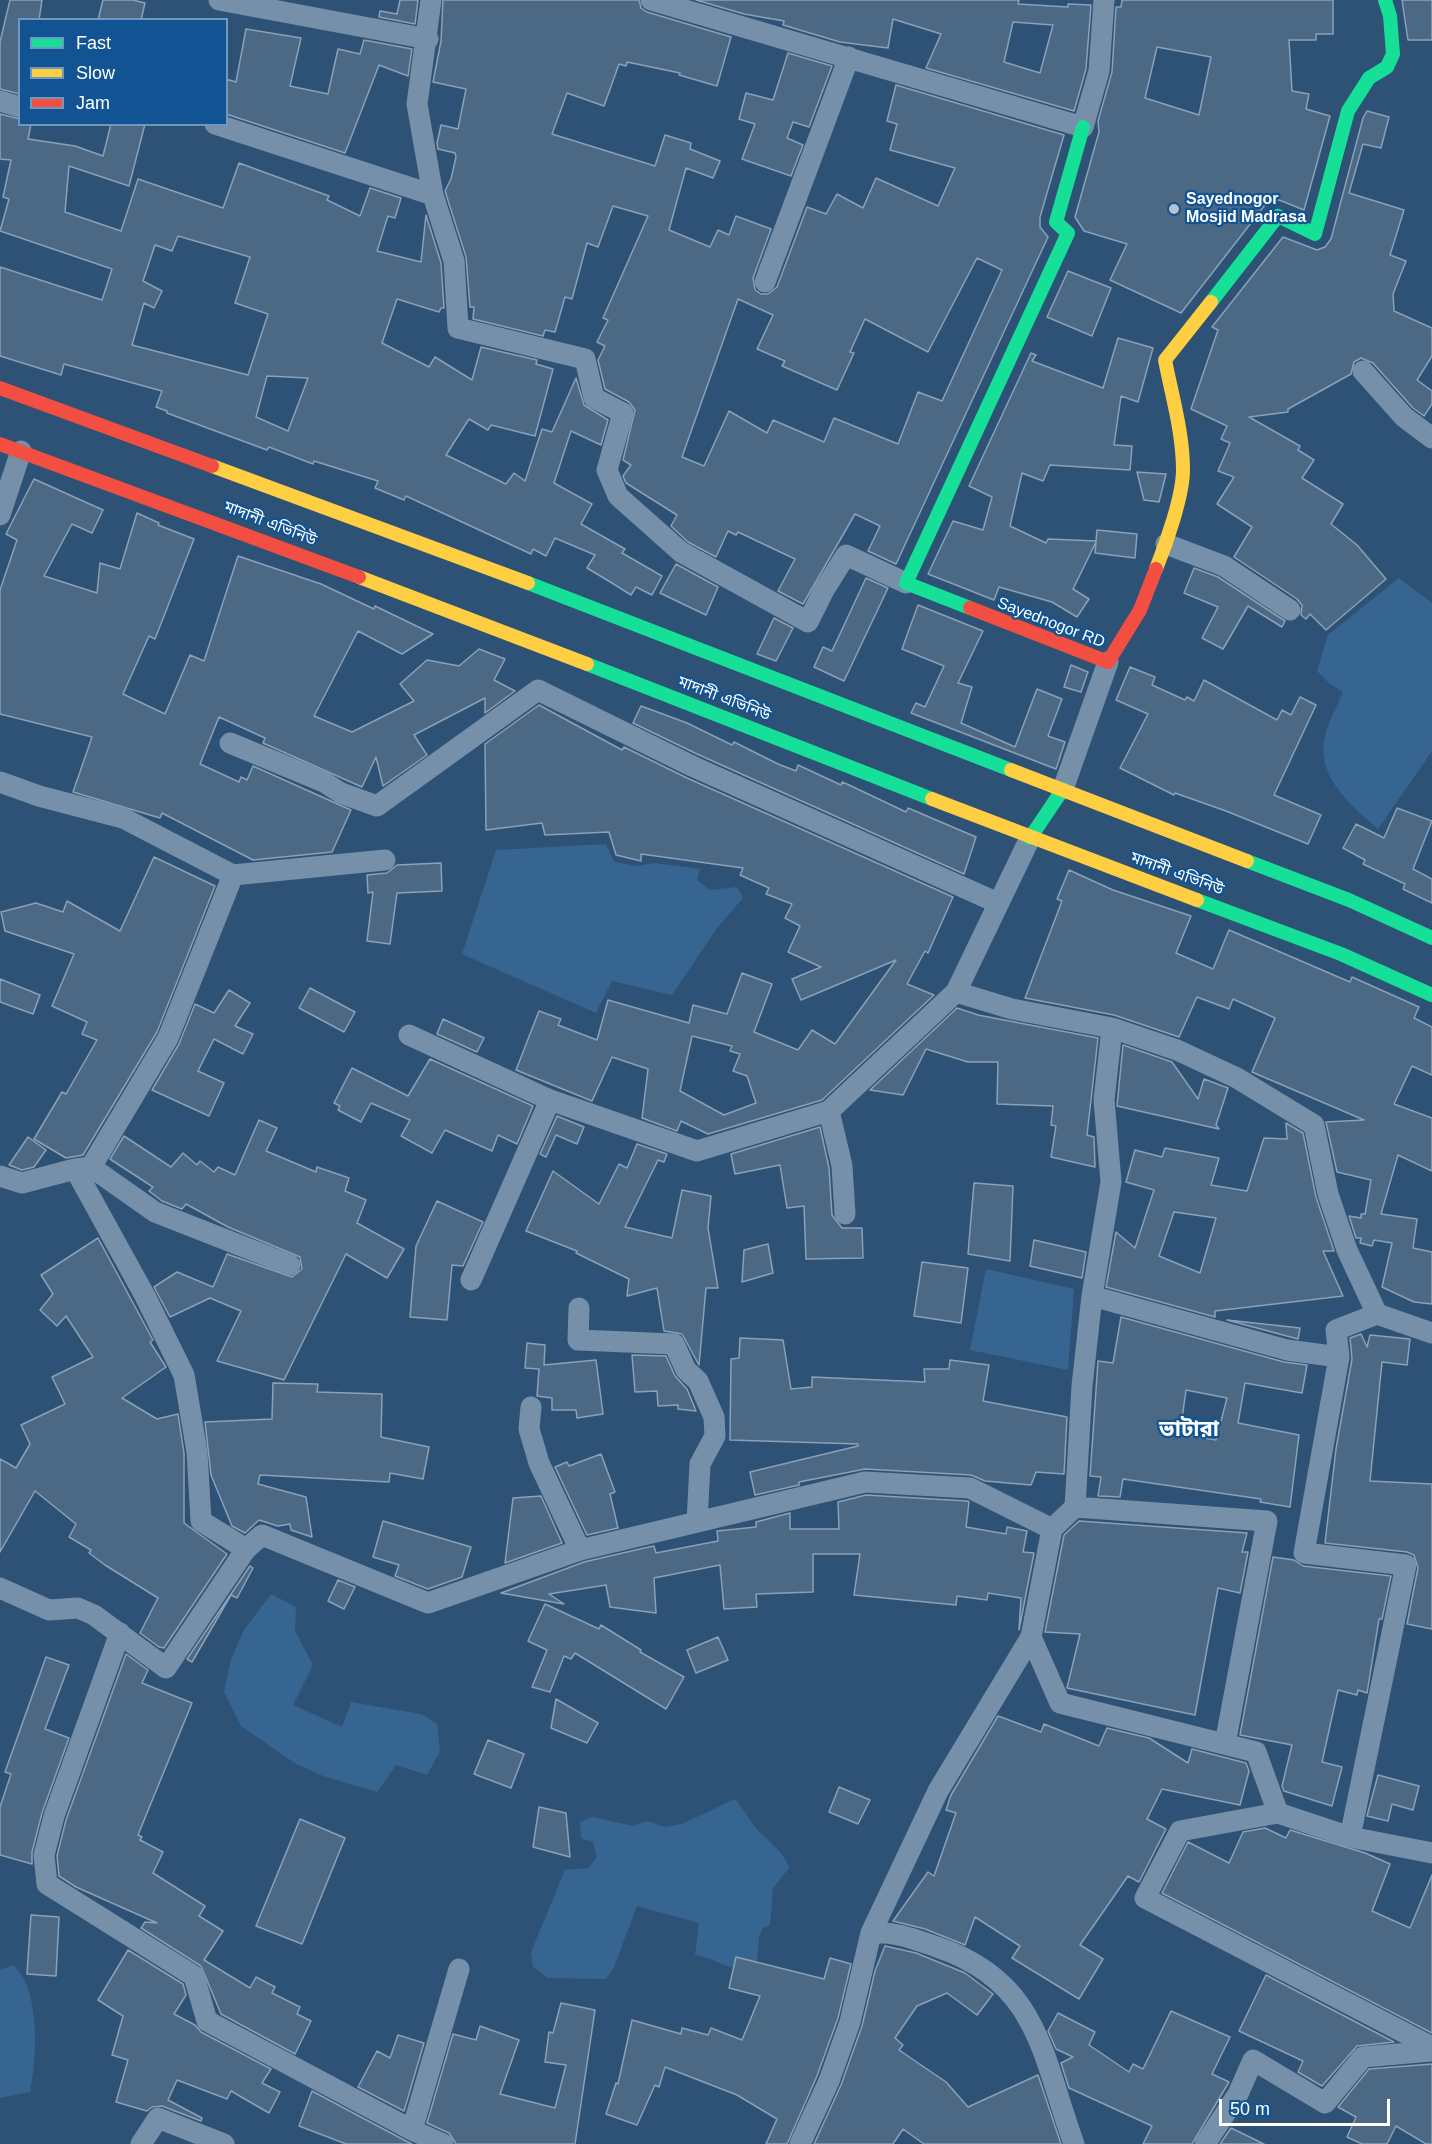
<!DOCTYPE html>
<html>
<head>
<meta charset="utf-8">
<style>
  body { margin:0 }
  #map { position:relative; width:1432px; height:2144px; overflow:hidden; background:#2e5276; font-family:Arial,sans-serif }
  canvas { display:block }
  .legend { position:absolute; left:18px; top:18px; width:210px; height:108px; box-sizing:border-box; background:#115393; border:2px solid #7098be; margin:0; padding:8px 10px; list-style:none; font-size:18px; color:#fff }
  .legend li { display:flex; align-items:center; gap:12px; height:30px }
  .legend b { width:30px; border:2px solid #7098be }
  .scale { position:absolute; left:1219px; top:2099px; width:171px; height:27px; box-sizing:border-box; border:3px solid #fff; border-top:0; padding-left:8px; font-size:18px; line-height:21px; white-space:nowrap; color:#fff; -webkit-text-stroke:4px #115393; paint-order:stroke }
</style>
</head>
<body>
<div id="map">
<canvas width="1432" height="2144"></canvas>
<ul class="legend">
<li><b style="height:8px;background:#16e098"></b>Fast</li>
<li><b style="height:8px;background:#ffcf43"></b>Slow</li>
<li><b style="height:8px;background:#f24e42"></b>Jam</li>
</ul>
<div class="scale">50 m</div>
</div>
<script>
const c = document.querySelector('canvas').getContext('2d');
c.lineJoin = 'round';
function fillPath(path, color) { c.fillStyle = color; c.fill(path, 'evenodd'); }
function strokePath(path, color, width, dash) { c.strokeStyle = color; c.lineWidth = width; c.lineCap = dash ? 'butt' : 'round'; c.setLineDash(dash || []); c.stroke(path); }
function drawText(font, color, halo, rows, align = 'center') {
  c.font = font + ' Arial,"Noto Sans Bengali",sans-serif'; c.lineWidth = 4.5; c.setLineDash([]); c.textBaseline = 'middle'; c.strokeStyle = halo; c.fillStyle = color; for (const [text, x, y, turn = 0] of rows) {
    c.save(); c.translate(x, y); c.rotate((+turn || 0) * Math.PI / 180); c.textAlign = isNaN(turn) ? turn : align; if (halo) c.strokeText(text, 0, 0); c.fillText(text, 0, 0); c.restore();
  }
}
const water = new Path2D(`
  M1399,578L1432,603V751L1378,829C1353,807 1318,779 1324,741C1326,725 1337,707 1343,692L1330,684L1317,671L1328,635Z
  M606,844L614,862L638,866L654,863L700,869L697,880L710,890L737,887L743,898L717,928L672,995L612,981L596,1013L462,954L496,850Z
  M986,1269L1074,1289L1068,1370L970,1350Z
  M271,1594L296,1607L295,1631L313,1665L293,1705L342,1727L351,1702L421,1714L437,1724L440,1751L427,1775L396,1765L377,1792L323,1776L296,1764L241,1726L224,1692L231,1659L244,1630Z
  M735,1799C743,1808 748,1818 755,1827C768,1842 783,1850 789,1868L773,1888L770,1925L763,1928L759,1937L757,1961C731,1978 720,1958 695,1955L699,1923L637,1906L614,1967L606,1979L548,1978L533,1967L531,1952L565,1870L588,1868L597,1857L593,1842L581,1838L580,1822L592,1817L633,1826L648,1821L664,1827L682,1824Z
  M13,1965C41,1989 37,2059 30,2092L0,2098V1970Z`);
const building = new Path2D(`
  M10,0H42L39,20H20V94L0,89V42Z
  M103,0H133L145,3L141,20H98Z
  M400,0H418L415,24L379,17L380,11L397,14Z
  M443,0H639L641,8L647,12L731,37L717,86L679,75L680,73L627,62L626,66L619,64L604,106L567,93L552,134L655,166L665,135L691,143L690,149L720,161L713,178L686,168L669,230L710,247L718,230L729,235L736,216L771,229L753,278L755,290L761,294H768L777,287L807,207L826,214L837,194L863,208L876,178L938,206L955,168L890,150L897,124L887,121L896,85L1064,135L1040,217V227L1048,237L896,564L868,551L880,526L855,514L803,604L778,591L795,559L738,532L736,535L728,531L716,557L688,542L671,526L677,515L626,483L623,476L631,465L623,460L635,410L629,402L605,389L598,360L605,346L597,342L608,320L603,318L648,216L613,206L598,247L587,243L572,299L565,297L555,332L545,330L543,336L473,319L474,307H470L466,257L445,191L451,179L456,157L455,153L438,149L437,143L441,125L458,129L466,89L433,82L441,41ZM977,258L1002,270L942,401L918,392L898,444L834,418L824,442L773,420L767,433L729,411L704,466L682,457L738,299L773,315L757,349L785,361L782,366L837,390L854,353L850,352L865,319L928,352Z
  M696,0H1019L1018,4L1068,7V4L1091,5L1086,69L1074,111L926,68L941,34L893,19L888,48L840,42L783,25L784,21L744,14ZM1013,22L1053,25L1040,73L1004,62Z
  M1122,0H1333V34H1316V40H1289L1292,91L1309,94L1306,109L1330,116L1304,210L1279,200L1265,205L1181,313L1110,280L1127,244L1084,231L1075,217L1099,132L1098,121L1112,72L1116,7H1121ZM1157,47L1211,57L1199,115L1145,98Z
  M1402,0H1432V40H1408Z
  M246,29L301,38L290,86L328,94L338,49L360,54L364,40L412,49L408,76L379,65L345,153L226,114V79L236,82Z
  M788,53L832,66L809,127L793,122L787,138L803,145L791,176L742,159L755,124L739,119L746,93L773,100Z
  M1367,111L1389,117L1381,148L1363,144L1349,193L1404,210L1390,255L1406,261L1393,294L1394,311L1432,328V356L1417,380L1432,391V404L1424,416L1413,408L1373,363L1361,358L1354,362L1351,374L1288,409V412L1249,417L1300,446L1298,450L1314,460L1302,478L1343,504L1331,524L1357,545L1386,579L1326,630L1310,614L1306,619L1301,615L1302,605L1297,599L1234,557L1252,527L1217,504L1234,477L1218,471L1230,443L1221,439L1227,426L1191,409L1218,330L1212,327L1283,237L1317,250L1325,247L1331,239L1363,118Z
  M0,114L20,119V124H31L28,139L75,146L103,156L111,124H145L129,186L69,166L65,212L121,231L138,179L223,208L239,163L329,196L327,200L360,216L370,188L401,198L395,218L388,216L377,251L421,262L426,215L441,263L444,308H441L439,312L397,299L382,343L429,367L435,357L472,380L481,347L537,360L536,364L553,369L535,436L491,425L488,430L469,419L446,455L506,484L514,473L525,481L542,429L552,432L576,378L584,405L608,420L601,445L571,431L554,483L592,504L581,524L625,549L622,553L662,576L652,595L636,587L631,595L612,583L587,568L595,555L555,538L546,556L533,549L531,554L406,496L404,500L375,488L378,481L314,461L313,464L269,447L267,450L167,413V411L156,407L162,391L64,364L61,375L0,356V267L102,300L112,269L0,231L9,199L3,197L11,160L0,159ZM178,236L250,257L235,303L268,314L248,375L132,345L144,303L154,308L162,291L143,281L155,245L172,251ZM267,376L308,378L288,431L256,417Z
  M1068,271L1111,288L1092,336L1047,317Z
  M1118,338L1153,348L1138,402L1121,396L1114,445L1132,446L1130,470L1050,465L1043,481L1022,473L1010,526L1046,543L1048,539L1096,541L1097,530L1137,534L1135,558L1095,553L1096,542L1073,589L1089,599L1077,617L1052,602L999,587L994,600L928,574L953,521L983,530L992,497L969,486L1031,353L1036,355L1032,361L1103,388Z
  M1137,472L1166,474L1159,502L1144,500Z
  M34,479L103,510L92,533L72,524L44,576L97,593L100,563L120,569L137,513L159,523L158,525L194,539L155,639L149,636L123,694L165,714L190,655L204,661L238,556L321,584L374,609L375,606L433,634L402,654L358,631L314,716L352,732L414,701L400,684L427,660L459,666L479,649L505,659L494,680L515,691L485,713V698L414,735L427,755L383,786L376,757L362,787L263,743L265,738L219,717L200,764L239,782L241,777L247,780L253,766L351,810L332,852L253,860L162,813L160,818L73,792L92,737L0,714V590L17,540L6,534Z
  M676,564L718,587L706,615L660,593Z
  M1194,568L1218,577L1285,621L1282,627L1248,606L1223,649L1202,638L1218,607L1184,593Z
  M866,578L888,588L844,681L814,667L823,647L832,651Z
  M918,605L983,631L958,683L972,687L961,723L1015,747L1037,689L1062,699L1048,736L1065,742L1056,769L911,713L916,703L925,707L944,666L902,649Z
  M774,618L793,628L776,661L757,654Z
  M1071,665L1088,672L1081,692L1064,687Z
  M1130,667L1155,677L1152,685L1185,700L1187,697L1194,701L1204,680L1277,720L1282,710L1291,715L1300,697L1316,705L1274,795L1321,815L1308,844L1226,811L1175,793L1174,795L1120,768L1148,714L1116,700Z
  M539,705L622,750L624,747L687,778L953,897L928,953L925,951L907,984L934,995L822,1100L708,1134L681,1121L677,1131L642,1118L648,1069L612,1057L592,1101L516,1070L539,1011L561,1019L558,1025L597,1040L608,1000L689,1023L693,1005L727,1014L742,973L772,984L754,1032L798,1050L812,1030L835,1044L896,960L801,1000L792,979L821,967L788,952L800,926L785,918L792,904L766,894L769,888L740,875L743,868L641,854V861L616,855L609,832L545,835L542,823L486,830L485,744ZM692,1036L732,1046L730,1051L740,1054L733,1071L747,1076L756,1103L724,1115L680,1091Z
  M641,706L687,723L732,745L734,742L778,764L796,771L798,765L841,785L842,782L849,785L906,812L908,808L976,837L964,874L697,754L633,723Z
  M1397,808L1432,821L1413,869L1432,879V903L1403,889L1405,884L1363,864L1365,860L1343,848L1356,824L1384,838Z
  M154,857L215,886L157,1032L83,1155L66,1158L34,1139L62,1092L66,1094L97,1040L82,1034L87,1022L52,1006L74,954L5,931L1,912L36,903L63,912L67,901L120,931Z
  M441,863L442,891L397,893L390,944L367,941L373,892L368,893L367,875L387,873L397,865Z
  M1069,870L1113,890L1191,916L1176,953L1213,969L1229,930L1350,982L1352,977L1419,1007L1414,1018L1432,1027V1075L1412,1066L1394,1104L1432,1118V1171L1398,1155L1381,1214L1417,1219L1413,1248L1432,1252V1304L1414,1302L1382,1287L1392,1243L1374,1240L1372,1246L1360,1243L1361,1238H1356L1349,1216L1361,1218V1214H1365L1371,1180L1337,1172L1326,1122L1364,1120L1252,1072L1275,1018L1233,999L1229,1009L1197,997L1179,1037L1114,1015L1025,998L1062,901L1057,899Z
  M0,979L40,995L33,1014L0,1002Z
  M310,988L355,1012L344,1032L299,1008Z
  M229,990L250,1003L235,1026L253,1034L243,1054L214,1039L198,1071L224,1083L209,1116L152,1090L179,1044L195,1004L214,1013Z
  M957,1008L978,1015L1098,1038L1087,1135L1094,1137L1095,1167L1051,1157L1056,1126L1051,1125L1053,1106L997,1104L998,1062H968L926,1049L903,1095L870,1090Z
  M443,1019L484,1038L477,1052L437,1034Z
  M1123,1045L1172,1062L1198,1099L1204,1079L1228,1088L1216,1125L1219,1129L1117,1106Z
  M430,1059L533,1106L517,1144L498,1135L492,1151L445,1130L432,1153L401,1136L410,1120L371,1103L361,1122L338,1110L340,1106L334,1103L352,1068L408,1096Z
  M557,1116L584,1127L577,1144L556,1135L546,1157L540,1154Z
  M259,1120L277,1128L266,1151L316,1172L317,1167L349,1178L345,1191L366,1200L357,1223L404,1249L387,1278L346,1254L284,1380L217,1361L241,1311L210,1298L170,1317L154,1287L177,1272L213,1287L227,1254L292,1277L302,1269L300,1257L228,1227L186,1204L182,1209L162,1201L149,1191L153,1187L110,1159L124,1136L171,1167L183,1153L197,1165L200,1161L214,1172L218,1167L235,1175Z
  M1286,1123L1303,1133L1316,1197L1334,1251H1323L1343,1296L1215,1311V1317L1106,1287L1116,1232L1135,1248L1154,1190L1126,1182L1135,1150L1162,1157L1165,1148L1219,1158L1211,1185L1247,1191L1264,1138L1287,1139ZM1174,1212L1216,1218L1200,1273L1159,1256Z
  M820,1127L829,1168L832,1215L842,1228H862L863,1258L806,1259L804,1206L787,1208L780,1165L735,1174L731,1154Z
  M28,1137L46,1150L34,1167L22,1170L9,1165Z
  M637,1144L667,1154L664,1162L658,1160L625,1227L672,1238L682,1190L711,1196L708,1228L718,1288H706L699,1365L682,1334L664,1331L657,1288L627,1296L629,1279L576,1253L577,1251L526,1231L553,1171L599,1204L619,1164L627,1168Z
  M974,1183L1013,1186L1010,1261L968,1254Z
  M437,1201L483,1222L463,1266L452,1265L447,1320L410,1317L416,1246Z
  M98,1238L153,1340L150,1342L166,1367L122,1398L157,1419L178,1414L184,1453V1523L227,1554L164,1648L159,1647L140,1633L158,1598L105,1565L89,1553L91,1550L69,1537L76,1524L35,1491L0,1552V1459L16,1468L30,1444L21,1425L65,1404L52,1377L93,1357L66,1316L57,1326L40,1310L53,1294L41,1275Z
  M1034,1240L1086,1252L1082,1278L1030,1266Z
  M768,1244L773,1273L742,1282L744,1250Z
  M922,1262L968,1268L961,1323L914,1316Z
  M1121,1317L1284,1362L1307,1365L1302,1393L1245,1383L1238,1423L1299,1435L1290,1507L1260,1502L1261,1499L1123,1479L1120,1497L1098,1496L1101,1477L1090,1476L1098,1361L1113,1363ZM1186,1390L1227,1398L1216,1440L1180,1434Z
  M1227,1320L1300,1328L1298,1339Z
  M1361,1334L1367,1347L1370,1335L1410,1339L1407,1365L1382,1362L1370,1481L1432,1484V1629L1407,1624L1418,1568L1414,1555L1407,1552L1325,1543L1336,1449L1352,1359L1350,1338Z
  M740,1338L783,1340L791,1389L812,1387V1377L925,1382L924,1369H949L950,1360L989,1365L983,1401L1067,1417L1064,1474L1036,1472L1031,1485L985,1481L971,1475L865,1469L799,1482V1485L755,1495L750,1472L858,1446V1444L730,1440L731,1359L739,1358Z
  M527,1343L545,1345L544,1365L596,1360L603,1414L577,1418L576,1410H552V1398L537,1396L539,1369L525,1368Z
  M632,1355L666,1356L675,1376L687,1389L696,1411L678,1409V1405L658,1406L657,1391L635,1392Z
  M273,1383L318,1384L317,1392L382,1394L381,1437L429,1447L423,1479L390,1473L389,1482L260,1475L258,1484L306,1497L312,1537L291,1530L290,1524L278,1526L259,1520L245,1533L232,1526L211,1475L205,1422L272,1419Z
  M601,1454L615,1492L610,1494L618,1528L587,1535L555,1467L567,1462L569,1466Z
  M866,1495L967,1501L969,1502L966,1527L1006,1534L1007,1527L1027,1531L1023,1552L1034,1553L1019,1630L1021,1598L988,1593L987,1600L957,1596L956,1605L854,1595L860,1554H813V1592L756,1594L757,1607L724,1609L720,1565L654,1578L656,1613L610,1607L606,1585L549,1594L564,1604L501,1593L584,1562L644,1548L654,1546L656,1553L718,1541L717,1531L756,1527V1522L790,1513V1529H839L838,1502Z
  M541,1496L562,1543L505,1563L513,1498Z
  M383,1521L471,1547L462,1577L428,1589L395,1576L399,1565L373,1557Z
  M1079,1521L1247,1533L1242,1552H1248L1240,1593L1218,1588L1195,1715L1067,1688L1080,1634L1045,1632L1064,1535Z
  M1273,1557L1294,1560L1303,1566L1391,1576L1382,1619H1379L1367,1693L1358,1690L1357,1695L1338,1690L1322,1762L1342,1767L1332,1806L1284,1791L1282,1786L1292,1745L1240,1735Z
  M250,1566L253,1568L237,1598L231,1595L192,1662L187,1659Z
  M338,1580L355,1587L344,1609L328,1601Z
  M545,1604L599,1629L601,1625L641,1650L640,1652L684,1677L666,1709L575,1653L571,1659L564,1656L550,1692L532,1687L547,1650L528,1641Z
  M718,1637L728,1660L696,1673L687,1650Z
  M126,1654L148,1670L142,1683L192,1703L138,1835L142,1837L140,1840L163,1852L153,1873L205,1906L199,1916L223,1931L204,1960L250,1988L256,1977L275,1987L272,1993L300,2007L297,2014L311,2021L295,2054L221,2014L201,1966L141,1928L145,1922L157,1923L76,1887L59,1876L57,1856L66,1820Z
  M46,1657L69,1665L45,1729L69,1738L42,1813L32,1852V1864L0,1855V1807L11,1774L5,1772Z
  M556,1699L598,1723L587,1743L551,1728Z
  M998,1716L1041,1732L1044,1724L1099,1746L1107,1728L1149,1738L1188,1763L1192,1749L1246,1763L1249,1771L1240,1805L1162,1789L1147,1819L1166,1829L1139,1882L1128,1876L1080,1945L1103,1959L1079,1999L1012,1958L1020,1946L975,1917L965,1945L925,1929L893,1921L928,1872L934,1876L956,1813L946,1810L951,1795Z
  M488,1740L524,1754L511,1788L474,1774Z
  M1378,1775L1419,1786L1413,1810L1392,1804L1388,1821L1367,1816Z
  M839,1787L870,1800L858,1824L829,1812Z
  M539,1807L566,1813L570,1857L533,1847Z
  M300,1819L345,1838L302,1944L256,1926Z
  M1265,1828L1286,1838L1290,1830L1365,1853L1390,1864L1372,1911L1410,1928L1432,1875V2033L1162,1893L1188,1842L1229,1863L1243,1832Z
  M31,1915L59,1917L56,1976L27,1974Z
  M885,1946L916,1953L965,1973L993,1994L977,2015L947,1993L917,2006L895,2038L903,2045L899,2050L946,2082L968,2107L1038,2075L1061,2144H924L903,2129L893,2144H814L841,2085L862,2026L875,1971Z
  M128,1950L183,1984L186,1995L174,2014L195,2025L201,2032L271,2069L262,2083L280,2092L269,2113L231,2091L227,2099L177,2080L168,2100L202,2118L201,2121L162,2106L152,2107L147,2111L116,2102L128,2060L112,2055L123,2016L98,2000Z
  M736,1957L824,1979L830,1958L851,1964L838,2018L817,2076L787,2144H766L777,2119L737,2095L665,2067L659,2087L655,2085L637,2125L606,2114L616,2083L618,2084L632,2020L681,2034L682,2028L708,2035L711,2028L742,2040L760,1996L729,1988Z
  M1266,1975L1394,2042L1357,2046L1322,2086L1298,2072L1303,2061L1239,2031Z
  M561,2003L595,2010L575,2144H456L449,2133L427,2123L453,2034L476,2040L480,2026L519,2040L500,2094L555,2108L566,2065L545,2062L549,2032L553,2033Z
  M1171,2011L1230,2037L1212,2074L1229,2082L1192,2144H1143L1152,2126L1069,2088L1061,2063L1073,2057L1056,2049L1048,2031L1058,2013L1095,2032L1089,2045L1129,2072L1133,2064L1143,2069Z
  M398,2035L424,2043L404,2111L358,2087L377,2051L390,2058Z
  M1432,2064V2144H1426L1396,2126L1387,2144H1362L1347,2137L1356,2117L1338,2107L1369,2069Z
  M312,2091L406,2141L412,2144H346L299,2126Z
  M1231,2128L1264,2144H1220Z`);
const street = new Path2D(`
  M219,0L428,39
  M431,0L417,104L433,195L454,261L458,328L585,359L594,398L623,413L607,470L618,496L681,552L808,622L824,590L846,555L906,583
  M651,0L1083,127L1099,71L1104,0
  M0,101L20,107
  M215,124L433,195
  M765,282L849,57
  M1363,371L1404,417L1432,438
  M0,515L21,451
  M1166,544L1224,566L1290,610
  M230,743L324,782L341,793L377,806L538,690L692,766L998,903
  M0,782L39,796L123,818L233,875L385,860
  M1063,789L1108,662
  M956,992L1030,838
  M1112,1028L1104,1100L1111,1182L1092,1296L1082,1386L1075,1507L1052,1529L1031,1637L1060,1703L1256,1752L1278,1813
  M409,1035L550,1100L697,1151L829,1111L956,992L1012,1009L1112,1028L1177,1050L1237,1078L1314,1125L1328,1194L1347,1250L1377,1314L1432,1333
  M829,1111L842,1166L845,1214
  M91,1167L155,1212L290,1265
  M75,1169L91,1167L168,1038L233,875
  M0,1176L22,1183L75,1169L145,1296L184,1375L197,1452L201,1521L246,1549L262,1535L428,1603L580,1550L865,1482L970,1488L1052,1529
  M471,1280L550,1100
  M1092,1296L1287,1350L1339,1357
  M579,1308L578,1340L674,1344L686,1370L698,1381L714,1417L715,1436L700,1464L697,1522
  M531,1407L529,1429L539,1463L580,1550
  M1075,1507L1267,1521L1225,1744
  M0,1588L49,1610L78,1608L94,1615L166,1668L246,1549
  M120,1633L54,1816L44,1855L47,1884L194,1976L207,2021L412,2130L459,1969
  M1350,1837L1406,1565L1304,1553L1339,1357L1336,1330L1377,1314
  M1432,1853L1350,1837L1278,1813L1180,1831L1145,1898L1432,2047
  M871,1933C895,1931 914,1939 937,1947C1039,1981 1042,2056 1074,2144
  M412,2130L443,2144
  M141,2144L158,2118L224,2144
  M800,2144L829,2081L850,2022L871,1933L938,1791L1031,1637
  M1205,2144L1238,2094L1253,2060L1325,2103L1363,2057L1432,2051`);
const fast = new Path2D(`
  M1211,302L1278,216L1315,234L1348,111L1369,78L1387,67L1393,54L1390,16L1385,0
  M528,583L1011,770
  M970,608L906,583L1068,233L1056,222L1083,127
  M587,664L932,799
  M1030,838L1063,789
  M1247,861L1349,900L1432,938
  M1197,900L1341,954L1432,995`);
const slow = new Path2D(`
  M212,466L528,583
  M1156,569C1166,544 1183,496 1183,470C1183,433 1172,396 1165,360L1211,302
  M359,577L587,664
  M1011,770L1247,861
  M932,799L1197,900`);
const jam = new Path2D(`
  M0,388L212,466
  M0,444L359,577
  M970,608L1108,662L1140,610L1156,569`);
const markers = [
  [1174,209,6,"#b6c2cf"]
];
const poiNames = [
  ["Sayednogor",1186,200],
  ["Mosjid Madrasa",1186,218]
];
const streetNames = [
  ["মাদানী এভিনিউ",270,524,21],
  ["Sayednogor RD",1051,623,21],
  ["মাদানী এভিনিউ",724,699,21],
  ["মাদানী এভিনিউ",1177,874,20]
];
const districtNames = [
  ["ভাটারা",1189,1430]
];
fillPath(water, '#366592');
fillPath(building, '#4b6985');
strokePath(building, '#8ba1b6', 1.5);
strokePath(street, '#7690a9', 21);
strokePath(fast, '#16e098', 14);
strokePath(slow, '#ffcf43', 14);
strokePath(jam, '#f24e42', 14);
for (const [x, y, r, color] of markers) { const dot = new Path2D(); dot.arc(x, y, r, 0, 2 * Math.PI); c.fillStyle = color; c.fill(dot); strokePath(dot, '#115393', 2); }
drawText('bold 16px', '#fff', '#115393', poiNames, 'left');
drawText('16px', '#fff', '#115393', streetNames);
drawText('bold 22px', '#fff', '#115393', districtNames);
</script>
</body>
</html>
